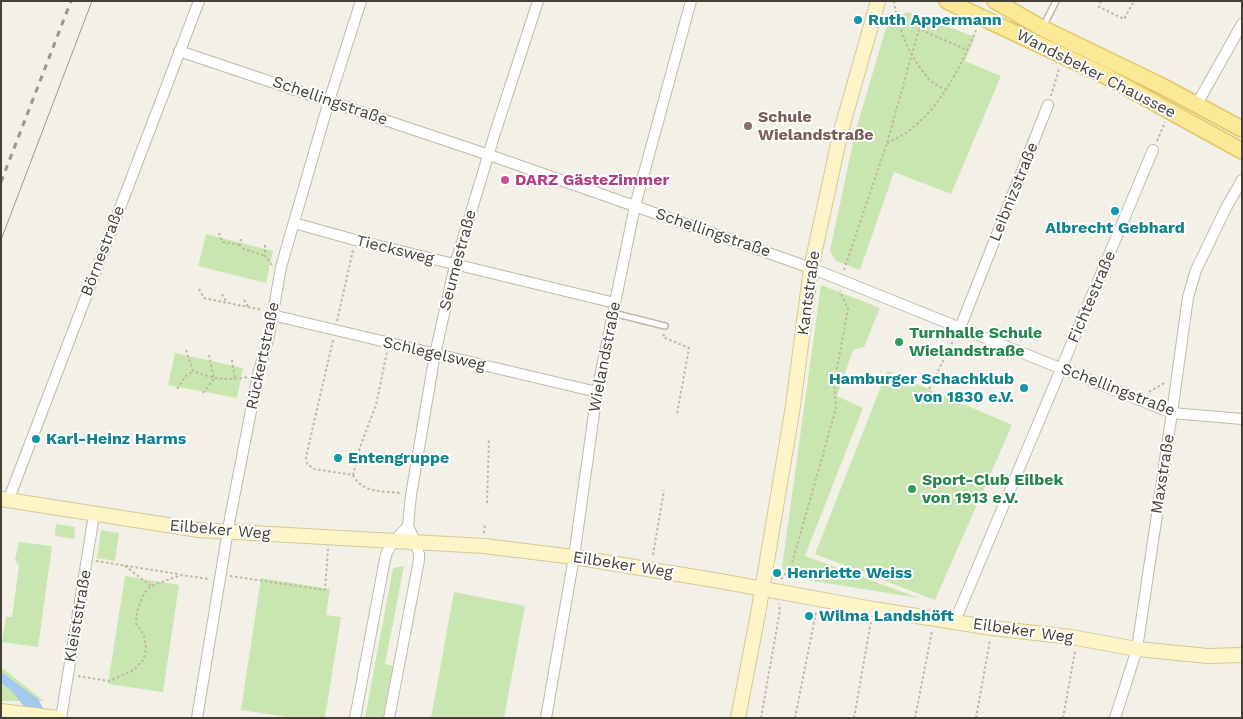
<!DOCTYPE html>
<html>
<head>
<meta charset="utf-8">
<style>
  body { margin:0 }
  #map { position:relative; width:1243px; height:719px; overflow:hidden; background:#f3f1e7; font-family:"Work Sans",sans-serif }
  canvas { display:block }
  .frame { position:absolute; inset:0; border:2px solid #464136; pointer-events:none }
</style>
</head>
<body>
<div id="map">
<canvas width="1243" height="719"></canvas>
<div class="frame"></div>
</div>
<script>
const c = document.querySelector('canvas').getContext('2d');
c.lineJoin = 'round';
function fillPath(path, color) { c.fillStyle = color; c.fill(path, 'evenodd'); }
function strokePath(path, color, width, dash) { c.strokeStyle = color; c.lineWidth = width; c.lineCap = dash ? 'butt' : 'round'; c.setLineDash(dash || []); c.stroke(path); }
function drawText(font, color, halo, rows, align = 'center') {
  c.font = font + ' "Work Sans",sans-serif'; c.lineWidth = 4; c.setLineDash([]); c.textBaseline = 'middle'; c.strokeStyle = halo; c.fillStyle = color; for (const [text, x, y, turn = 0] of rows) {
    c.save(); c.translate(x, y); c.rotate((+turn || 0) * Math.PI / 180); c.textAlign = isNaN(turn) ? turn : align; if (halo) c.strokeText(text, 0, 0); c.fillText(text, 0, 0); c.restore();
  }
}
const green = new Path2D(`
  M908,12L975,37L965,61L1001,76L951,194L894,172L860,270L836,261L830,251L855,133L888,21Z
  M206,234L273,251L266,283L198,266Z
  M821,285L880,308L864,347L853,350L837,396L863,408L805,556L919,598L789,577L782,567Z
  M175,353L243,368L237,398L168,385Z
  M887,371L1012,425L935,600L815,554Z
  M56,524L75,527L74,539L55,536Z
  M101,530L119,533L115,561L97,558Z
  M19,542L52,546L38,647L2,642L6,617H12L19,566L15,560Z
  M404,566L385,664L393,666L383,718H365L393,568Z
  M125,576L179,585L163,692L108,684Z
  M261,578L330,589L326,615L341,617L325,718H293L241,710Z
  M454,592L525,606L504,718H431Z
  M1,667L44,701H1Z`);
const water = new Path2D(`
  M1,672L38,699L49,718H33L11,690L1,683Z`);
const path = new Path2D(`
  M894,1C897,28 911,59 929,79C934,84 940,87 946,90
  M1101,1L1099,7L1124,19L1134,1
  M1051,96L1059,69
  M1157,141L1165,122
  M887,143C933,124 958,73 976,30
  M219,233L222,242L240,245
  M241,239L240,245L244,249L265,256
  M265,245V256L272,265
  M844,270L887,143L919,29L967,50
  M199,289L204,298L262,310
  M222,294L227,303
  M244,300L249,308
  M337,321L353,250
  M664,334L663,337L689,348L677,414
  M333,340L306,457L307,464L314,469L353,475L360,447L376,405L387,352
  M186,350L193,371C213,379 226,381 248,377
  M232,360L235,380
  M177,389L185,377L193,371
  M929,389L955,337
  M1149,392L1166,382
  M203,393L214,379L209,355
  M353,475C362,493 382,491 401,493
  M487,503L489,438
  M484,533L485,524
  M653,555L664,490
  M96,561L178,574
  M125,566L151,586
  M230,576L325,590L328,549
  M781,579L791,567L836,408L834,384L848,309L840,291
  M78,676L109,681L134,670L144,659L146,648L144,635L136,624L137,611L144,593L151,586L181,575L208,579
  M761,718L780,610L779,604
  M795,718L816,612
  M854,718L871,621
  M915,718L932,631
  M976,718L990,640
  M1063,718L1075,651`);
const lane = new Path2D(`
  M1043,27L1056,1
  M613,313L665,326`);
const street = new Path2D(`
  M179,51L495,157L811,268L1172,413L1242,419
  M1197,104L1242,24
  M294,223L355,240L615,303
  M272,315L597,392
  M960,328L1048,105
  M8,501L199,1
  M955,621L1153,150
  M61,718L94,515
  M197,718L230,518L258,375L269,336L281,267L329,101L361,1
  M355,718L385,559C388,545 399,536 408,526
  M389,718L419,560V554L415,541L408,526L411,495L435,354L455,265L495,133L538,1
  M546,718L574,557L597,392L615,303L635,206L691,1
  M1115,718L1137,649L1172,413L1188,297L1196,270L1226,208L1242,180`);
const secondary = new Path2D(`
  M1,499L199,530L484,546L574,557L720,581L873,609L992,628L1071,637L1137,649L1207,656L1242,655
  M1,711L58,718
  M738,718L758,614L793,406L811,268L841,131L878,1`);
const primary = new Path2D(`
  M947,1L1106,76L1242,151
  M995,1L1042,28L1160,85L1242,129`);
const tram = new Path2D(`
  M1,240L92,1`);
const rail = new Path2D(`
  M1,182L71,1`);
const markers = [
  [858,20,5,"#0f9aa8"],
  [748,126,5,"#8d6e63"],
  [505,180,5,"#d1479c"],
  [1115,211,5,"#0f9aa8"],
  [899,342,5,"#2e9e5b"],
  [1024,388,5,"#0f9aa8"],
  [36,439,5,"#0f9aa8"],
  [338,458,5,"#0f9aa8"],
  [912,489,5,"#2e9e5b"],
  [777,573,5,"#0f9aa8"],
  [809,616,5,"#0f9aa8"]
];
const cultureNames = [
  ["Ruth Appermann",868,20],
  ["Albrecht Gebhard",1115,228,"center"],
  ["Hamburger Schachklub",1014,379,"right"],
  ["von 1830 e.V.",1014,397,"right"],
  ["Karl-Heinz Harms",46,439],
  ["Entengruppe",348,458],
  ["Henriette Weiss",787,573],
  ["Wilma Landshöft",819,616]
];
const streetNames = [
  ["Wandsbeker Chaussee",1096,74,27],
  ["Schellingstraße",330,101,19],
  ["Leibnizstraße",1014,192,-68],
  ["Schellingstraße",713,233,19],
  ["Tiecksweg",395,250,14],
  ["Börnestraße",103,251,-69],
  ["Seumestraße",458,260,-75],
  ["Kantstraße",809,293,-82],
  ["Fichtestraße",1092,297,-67],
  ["Schlegelsweg",434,354,13],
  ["Rückertstraße",263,356,-78],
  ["Wielandstraße",605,357,-79],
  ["Schellingstraße",1118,390,21],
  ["Maxstraße",1163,474,-81],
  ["Eilbeker Weg",220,530,5],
  ["Eilbeker Weg",623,565,9],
  ["Kleiststraße",78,616,-80],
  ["Eilbeker Weg",1023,631,8]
];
const educationNames = [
  ["Schule",758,117],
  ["Wielandstraße",758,135]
];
const hotelNames = [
  ["DARZ GästeZimmer",515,180]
];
const leisureNames = [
  ["Turnhalle Schule",909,333],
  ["Wielandstraße",909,351],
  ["Sport-Club Eilbek",922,480],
  ["von 1913 e.V.",922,498]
];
fillPath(green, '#c9e6b1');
fillPath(water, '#a5c9ee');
strokePath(lane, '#beb9aa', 8);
strokePath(street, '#beb9aa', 12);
strokePath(secondary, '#d2c898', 16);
strokePath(primary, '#e0c868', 18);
strokePath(path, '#c0b69c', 2, [2.5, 2.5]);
strokePath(lane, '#fff', 5);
strokePath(street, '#fff', 10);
strokePath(secondary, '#fdf5c7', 14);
strokePath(primary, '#fbe998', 15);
strokePath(tram, '#969696', 1);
strokePath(rail, '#969696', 3, [6, 6]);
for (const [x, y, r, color] of markers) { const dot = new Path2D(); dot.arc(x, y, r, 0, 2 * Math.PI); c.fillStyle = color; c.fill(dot); strokePath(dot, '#fff', 2); }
drawText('bold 16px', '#0d838f', '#fff', cultureNames, 'left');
drawText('16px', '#464136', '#fff', streetNames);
drawText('bold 16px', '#785e54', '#fff', educationNames, 'left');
drawText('bold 16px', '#b23c85', '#fff', hotelNames, 'left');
drawText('bold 16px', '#27864d', '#fff', leisureNames, 'left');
</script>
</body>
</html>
